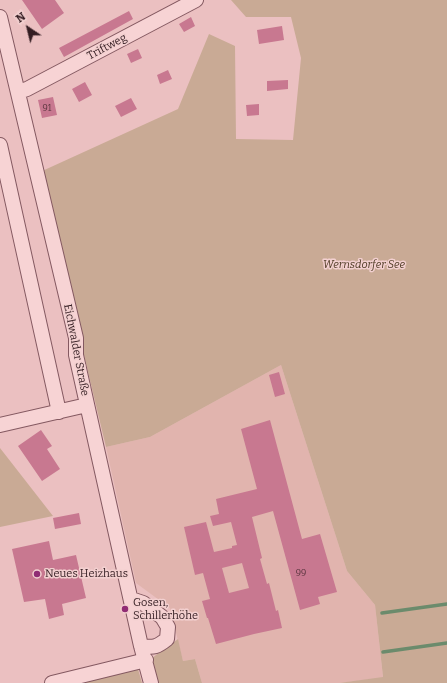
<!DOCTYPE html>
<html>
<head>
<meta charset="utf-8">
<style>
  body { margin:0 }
  #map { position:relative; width:447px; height:683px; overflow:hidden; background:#ebc0c1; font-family:Bitter,serif }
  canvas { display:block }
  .north { position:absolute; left:8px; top:8px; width:40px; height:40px; -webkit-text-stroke:3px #f3d0d0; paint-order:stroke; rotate:325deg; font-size:11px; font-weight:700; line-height:16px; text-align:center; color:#341d22 }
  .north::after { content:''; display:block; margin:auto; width:14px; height:18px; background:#341d22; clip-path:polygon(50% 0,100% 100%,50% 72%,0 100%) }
</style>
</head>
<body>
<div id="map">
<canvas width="447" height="683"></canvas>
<div class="north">N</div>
</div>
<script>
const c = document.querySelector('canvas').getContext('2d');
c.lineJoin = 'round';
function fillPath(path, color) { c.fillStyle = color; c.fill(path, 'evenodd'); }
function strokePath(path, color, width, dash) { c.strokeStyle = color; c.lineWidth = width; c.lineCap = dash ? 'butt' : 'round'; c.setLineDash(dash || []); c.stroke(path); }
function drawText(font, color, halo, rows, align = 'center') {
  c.font = font + ' Bitter,serif'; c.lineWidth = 3; c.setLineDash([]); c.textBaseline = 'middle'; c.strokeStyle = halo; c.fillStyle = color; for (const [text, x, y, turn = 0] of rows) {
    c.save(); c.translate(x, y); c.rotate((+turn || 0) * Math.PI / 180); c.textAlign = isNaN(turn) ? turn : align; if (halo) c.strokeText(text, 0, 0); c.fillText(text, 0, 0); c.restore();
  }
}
const farmland = new Path2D(`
  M281,365L347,571L375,605L383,678L339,683H202L195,659L183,661L170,608L136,583L106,447L150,437Z`);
const green = new Path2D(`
  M231,0H447V683H339L383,677L375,605L347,571L281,365L150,437L106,447L40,172L178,109L209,34L235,46L236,139L293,140L301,58L291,17H246Z
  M0,448L53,516L0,527Z
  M178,639L183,661L195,659L202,683H157L152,658Z
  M138,669L142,683H72Z`);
const stream = new Path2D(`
  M382,613L447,604
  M383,652L447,643`);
const building = new Path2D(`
  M22,0H55L64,13L42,29Z
  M129,11L133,19L64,57L59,48Z
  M191,17L195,26L184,32L179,24Z
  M282,26L284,40L259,44L257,30Z
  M138,49L142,58L131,63L127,54Z
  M168,70L172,79L160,84L157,75Z
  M288,80V89L267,91V81Z
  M85,82L92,95L79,102L72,89Z
  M53,97L57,115L42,118L38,100Z
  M131,98L137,109L121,117L115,106Z
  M259,104V115L247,116L246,105Z
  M279,372L285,394L275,397L269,375Z
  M270,420L302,539L320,534L337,592L318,597L320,604L300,610L273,511L252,517L262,558L260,559L267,584L269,583L276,611L278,610L282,628L254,634L216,644L208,618H207L202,601L210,599L203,573L195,575L184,527L206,522L214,552L232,548V546L237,545L231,522L213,526L210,516L219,514L216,499L257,489L241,429ZM242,563L249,588L229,593L222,568Z
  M41,430L52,446L47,449L60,469L42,481L18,446Z
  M79,513L81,524L55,529L53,518Z
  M49,541L53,560L76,555L86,598L62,604L64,615L49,619L45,599L24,602L12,549Z`);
const minor = new Path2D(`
  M0,17L76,338V355L141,646L151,683
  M18,92L27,89L196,0
  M0,145L59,412
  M0,425L87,405
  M131,599L143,603L162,617L168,627L167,639C157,647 154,648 141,646
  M52,683L146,660`);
const markers = [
  [37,574,4,"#902c74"],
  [125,609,4,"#902c74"]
];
const numberNames = [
  ["91",47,108],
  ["99",301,573]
];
const streetNames = [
  ["Triftweg",107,47,-28],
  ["Eichwalder Straße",76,350,79]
];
const parkNames = [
  ["Wernsdorfer See",364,265]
];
const poiNames = [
  ["Neues Heizhaus",45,574],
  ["Gosen,",133,603],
  ["Schillerhöhe",133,616]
];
fillPath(farmland, '#e1b4ae');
fillPath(green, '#c9aa95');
strokePath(stream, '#6b8b6c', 3.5);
fillPath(building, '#c87890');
strokePath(minor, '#845961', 16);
strokePath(minor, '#f7d3d4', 14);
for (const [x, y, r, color] of markers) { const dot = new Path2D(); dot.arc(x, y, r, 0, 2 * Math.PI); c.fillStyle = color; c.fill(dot); strokePath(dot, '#f3d0d0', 1.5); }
drawText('9px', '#59343e', null, numberNames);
drawText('11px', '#341d22', '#f3d0d0', streetNames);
drawText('italic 11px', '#4f3b24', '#f3d0d0', parkNames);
drawText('11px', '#341d22', '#f3d0d0', poiNames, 'left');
</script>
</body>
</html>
